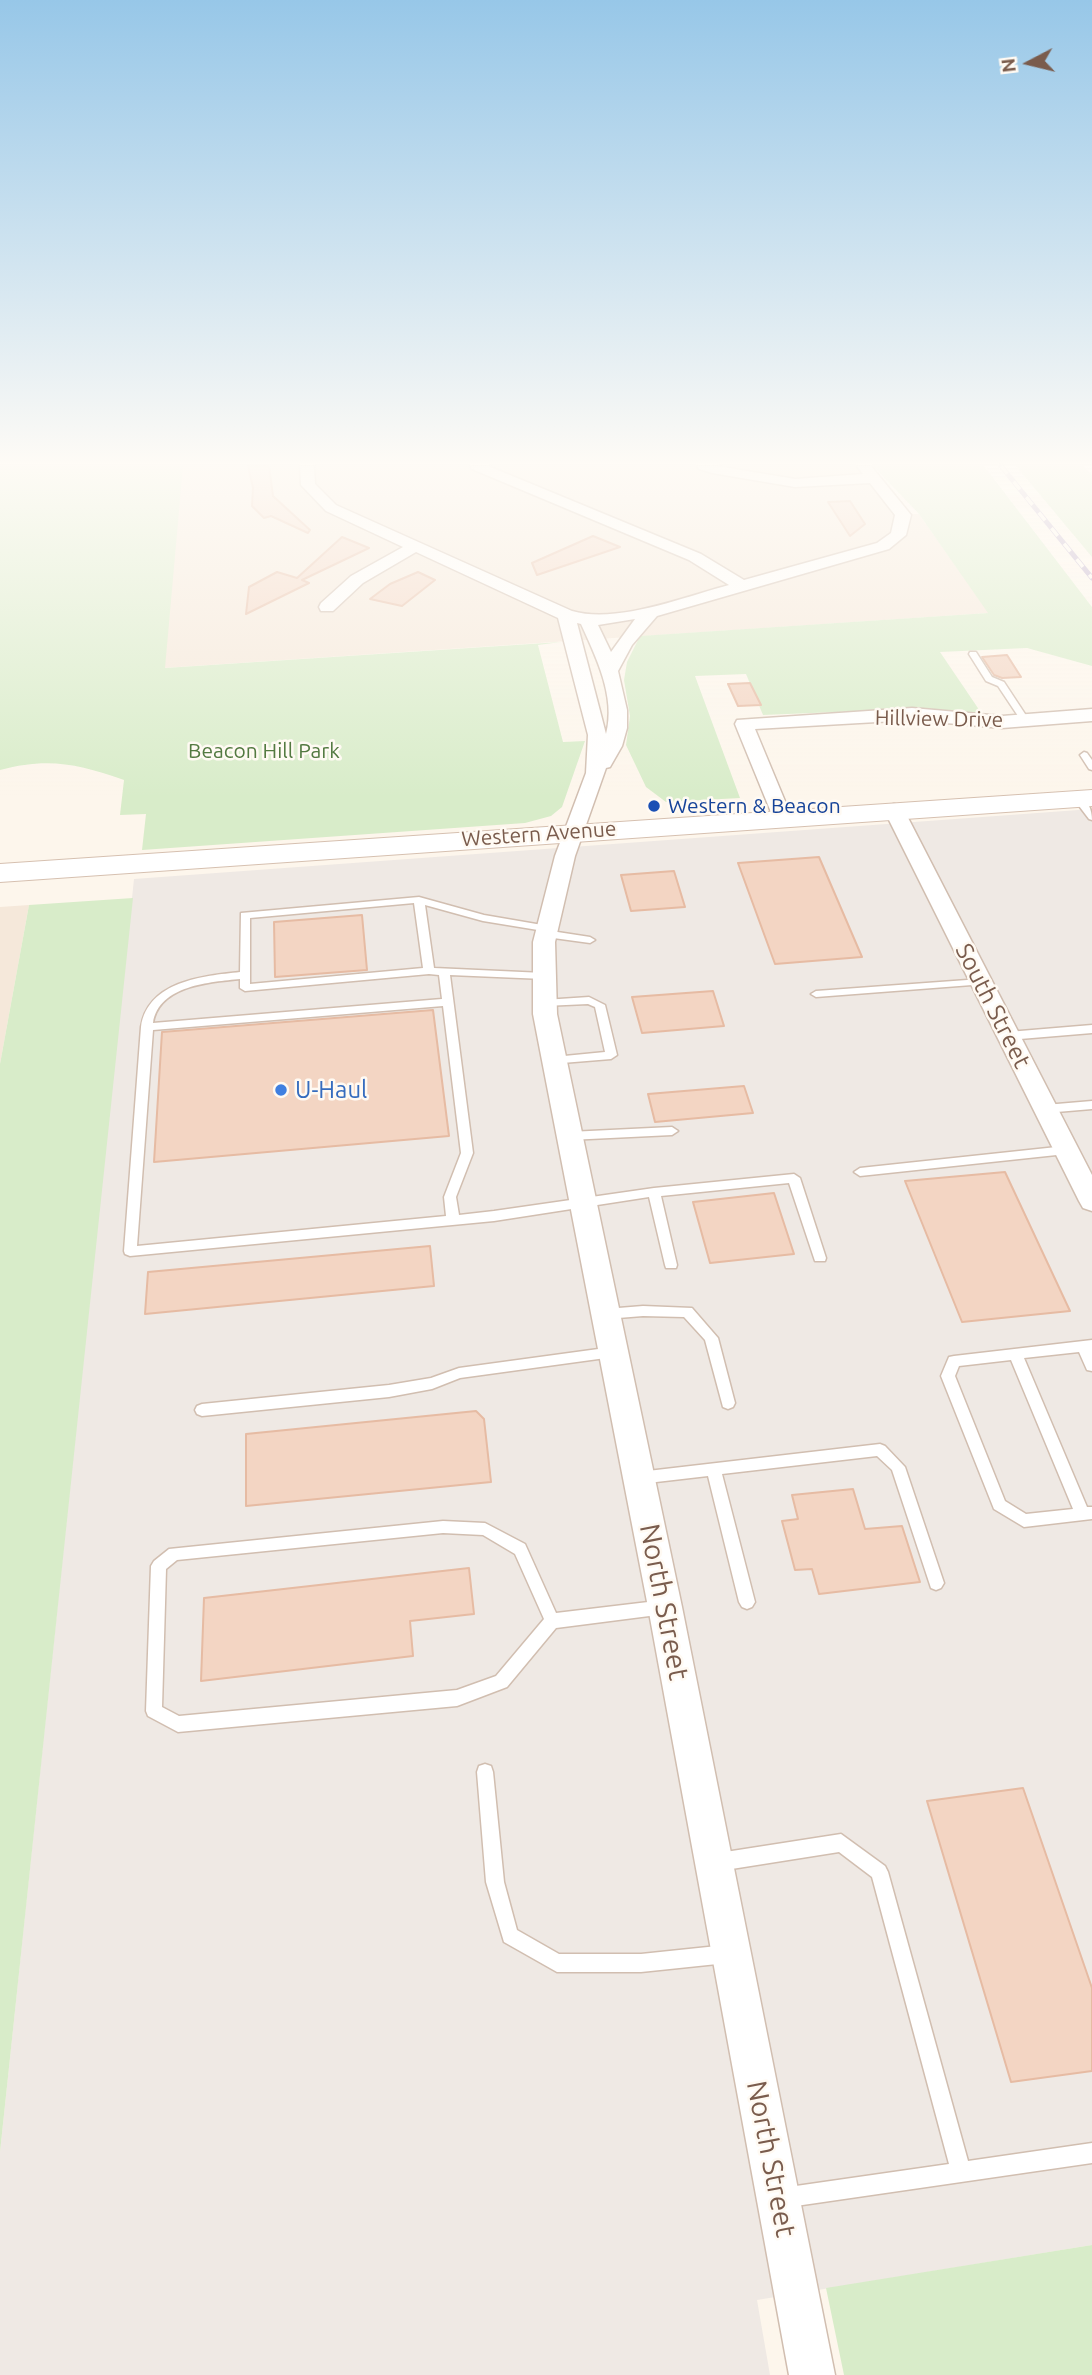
<!DOCTYPE html>
<html>
<head>
<meta charset="utf-8">
<style>
  body { margin:0 }
  #map { position:relative; width:1092px; height:2375px; overflow:hidden; background:#fdf6ec; font-family:Ubuntu,sans-serif }
  canvas { display:block }
  .north { position:absolute; left:994px; top:28px; width:70px; height:70px; -webkit-text-stroke:5px #fffaf3; paint-order:stroke; rotate:263deg; font-size:19px; font-weight:700; line-height:28px; text-align:center; color:#7a5c4d }
  .north::after { content:''; display:block; margin:auto; width:24px; height:32px; background:#7a5c4d; clip-path:polygon(50% 0,100% 100%,50% 72%,0 100%) }
</style>
</head>
<body>
<div id="map">
<canvas width="1092" height="2375"></canvas>
<div class="north">N</div>
</div>
<script>
const c = document.querySelector('canvas').getContext('2d');
c.lineJoin = 'round';
function fillPath(path, color) { c.fillStyle = color; c.fill(path, 'evenodd'); }
function strokePath(path, color, width, dash) { c.strokeStyle = color; c.lineWidth = width; c.lineCap = dash ? 'butt' : 'round'; c.setLineDash(dash || []); c.stroke(path); }
function drawText(font, color, halo, rows, align = 'center') {
  c.font = font + ' Ubuntu,sans-serif'; c.lineWidth = 5; c.setLineDash([]); c.textBaseline = 'middle'; c.strokeStyle = halo; c.fillStyle = color; for (const [text, x, y, turn = 0] of rows) {
    c.save(); c.translate(x, y); c.rotate((+turn || 0) * Math.PI / 180); c.textAlign = isNaN(turn) ? turn : align; if (halo) c.strokeText(text, 0, 0); c.fillText(text, 0, 0); c.restore();
  }
}
const residential = new Path2D(`
  M182,466H855L886,502L892,514H919L989,613L164,668Z
  M29,905L0,1064V907Z`);
const industrial = new Path2D(`
  M1092,809V2245L757,2300L770,2375H0V2152L134,879Z`);
const green = new Path2D(`
  M0,466H183L165,668L561,642L538,645L563,742L585,741L562,807L551,816L525,823L142,850L146,814L120,815L124,780C78,764 48,757 0,770Z
  M873,466H984L1092,607V666L1027,648L940,652L982,714L910,709L763,715L746,674L695,676L740,798L666,802L646,787L626,745L630,716L624,680L627,662L640,636L988,613L919,514Z
  M1016,466H1083L1092,475V557Z
  M133,898L0,2152V1064L29,905Z
  M1092,2245V2375H844L826,2288Z`);
const building = new Path2D(`
  M248,466H269L273,496L310,530L308,533L271,516L264,518L252,506L253,488Z
  M850,501L865,524L850,536L828,502Z
  M593,536L620,547L537,575L532,563Z
  M342,537L369,548L302,580L309,583L246,614L249,587L277,572L297,578Z
  M418,572L435,580L402,606L370,599L390,584Z
  M1007,655L1021,677L1002,678L994,675L982,657Z
  M750,683L761,705L738,706L728,684Z
  M819,857L862,957L775,964L738,863Z
  M674,871L685,907L631,911L621,875Z
  M362,915L367,970L275,977L274,922Z
  M713,991L724,1026L642,1033L632,997Z
  M433,1010L449,1136L154,1162L162,1032Z
  M744,1086L753,1113L655,1122L648,1094Z
  M1005,1172L1070,1311L962,1322L905,1181Z
  M774,1193L794,1254L710,1263L693,1202Z
  M430,1246L434,1286L145,1314L148,1272Z
  M476,1411L484,1419L491,1482L246,1506V1434Z
  M853,1489L865,1529L902,1526L920,1582L819,1594L812,1569L795,1570L782,1521L798,1519L792,1495Z
  M469,1568L474,1614L410,1621L413,1656L201,1681L204,1598Z
  M1023,1788L1092,1988V2071L1011,2082L927,1801Z`);
const lane = new Path2D(`
  M970,652H976L992,677L1004,682L1029,720L1028,722H1022L998,686L986,681L969,654Z
  M1084,752L1087,753L1092,760V770L1089,769L1080,755Z
  M1078,795C1088,799 1092,810 1092,820L1089,819L1073,798Z
  M419,897L484,915L548,926L553,929L551,931L590,937L595,940L590,943L546,937L541,934L544,931L483,921L425,905L434,968L544,973L549,976L544,979L450,975L473,1153L456,1197L459,1215L494,1211L654,1188L794,1174L800,1178L826,1258L825,1261H815L789,1183L661,1196L677,1265L676,1268H666L665,1265L649,1197L494,1221L130,1256L125,1254L124,1251L141,1027C148,981 203,976 240,972L241,913ZM414,903L423,968L250,984V918ZM429,974L439,975L442,999L153,1023C159,985 211,982 240,979V988L245,991ZM443,1006L461,1153L444,1197L446,1216L137,1246L153,1030Z
  M981,979L986,982L985,984L816,997L811,994L816,991Z
  M589,997L605,1005L617,1055L611,1059L550,1064L548,1061L550,1058L554,1057L605,1052L595,1007L588,1004L544,1006L539,1003L544,1000Z
  M1092,1025V1033L1008,1040L1002,1036L1008,1032Z
  M1092,1101V1109L1045,1113L1039,1109L1045,1105Z
  M672,1127L678,1131L672,1135L569,1140L563,1136L569,1132Z
  M1066,1146L1072,1150L1066,1154L860,1176L854,1172L860,1168Z
  M643,1306L692,1308L718,1338L735,1403L733,1407L728,1409L723,1407L705,1340L684,1317L643,1316L606,1319L601,1318L599,1314L601,1310L606,1309Z
  M1092,1340V1371L1087,1370L1079,1352L1024,1358L1087,1507H1092V1519L1024,1527L994,1509L941,1376L949,1357L954,1356ZM1011,1360L1073,1509L1026,1514L1005,1501L955,1376L959,1366Z
  M613,1347L618,1348L620,1352L618,1356L613,1357L460,1378L432,1389L389,1397L202,1416L197,1414L195,1410L197,1406L202,1404L389,1385L431,1378L459,1368Z
  M880,1444L885,1446L905,1467L944,1583L941,1588L936,1590L931,1588L892,1470L877,1456L722,1474L755,1602L752,1607L747,1609L742,1607L739,1602L708,1476L639,1484L634,1482L632,1478L634,1474L639,1472Z
  M443,1521L485,1523L525,1544L556,1613L665,1600L670,1602L673,1607L670,1612L665,1614L556,1628L507,1687L457,1706L178,1732L148,1716L146,1711L151,1566L154,1561L169,1549ZM443,1533L483,1535L515,1554L544,1619L496,1676L457,1690L179,1716L162,1707L166,1569L177,1560Z
  M485,1764L491,1766L493,1772L504,1882L517,1930L559,1954H641L727,1945L733,1948L736,1954L733,1960L727,1963L641,1972H557L504,1942L486,1882L477,1772L479,1766Z
  M841,1834L885,1866L888,1872L968,2161L1092,2143V2163L782,2208L775,2205L772,2198L775,2191L782,2188L949,2164L872,1877L839,1852L719,1871L713,1868L710,1862L713,1856L719,1853Z`);
const street = new Path2D(`
  M300,466H314L315,484L336,505L572,611C617,624 684,597 729,585L689,560L472,469L470,466H488L701,554L744,580L877,543L891,533L895,515L870,483L795,487L712,473L699,469L697,466H717L795,479L863,474L857,466H871L911,515L906,535L889,549L657,616L632,645L618,671L627,710V728L622,746L610,767L606,768L575,856L555,942L557,1014L682,1607L835,2375H789L648,1607L533,1014V942L555,856L586,773L588,735L558,618L416,552L363,583L333,611H321L319,607L321,603L351,576L403,547L326,511L301,485ZM635,619L611,652L598,625ZM577,623L581,624C596,657 616,697 606,734Z
  M912,708L1002,716L1092,709V721L1002,728L912,720L755,729L792,818L789,822H775L735,724L737,720Z
  M894,804L901,806L904,810L1092,1175V1211L1083,1208L1079,1201L884,810L887,806Z`);
const secondary = new Path2D(`
  M1092,790V806L0,882V864Z`);
const rail = new Path2D(`
  M1001,466L1092,578`);
const markers = [
  [654,806,7,"#1a4fb4"],
  [281,1090,7,"#3f7fe0"]
];
const farStreetnames = [
  ["Hillview Drive",939,719,1],
  ["Western Avenue",539,834,-4]
];
const farParknames = [
  ["Beacon Hill Park",264,751]
];
const farTransitnames = [
  ["Western & Beacon",668,806]
];
const streetNames = [
  ["South Street",993,1006,63]
];
const shopNames = [
  ["U-Haul",295,1090]
];
const nearStreetnames = [
  ["North Street",664,1602,79],
  ["North Street",771,2159,79]
];
fillPath(residential, '#f5e8da');
fillPath(industrial, '#efe9e4');
fillPath(green, '#d8ecc9');
fillPath(building, '#f3d5c3');
strokePath(building, '#e6bba3', 2);
strokePath(lane, '#d1beb0', 3);
strokePath(street, '#d1beb0', 3);
strokePath(secondary, '#d6c0b0', 2);
fillPath(lane, '#fff');
fillPath(street, '#fff');
fillPath(secondary, '#fff');
strokePath(rail, '#b9a8c9', 5);
strokePath(rail, '#fffaf3', 3.5, [10]);
const sky = c.createLinearGradient(0, 0, 0, 798);
sky.addColorStop(0, '#97c7e8');
sky.addColorStop(0.58, '#fefbf6');
sky.addColorStop(1, '#fefbf600');
c.fillStyle = sky;
c.fillRect(0, 0, 1092, 798);
for (const [x, y, r, color] of markers) { const dot = new Path2D(); dot.arc(x, y, r, 0, 2 * Math.PI); c.fillStyle = color; c.fill(dot); strokePath(dot, '#fffaf3', 2.5); }
drawText('21px', '#7a5c4d', '#fffaf3', farStreetnames);
drawText('21px', '#537a41', '#fffaf3', farParknames);
drawText('21px', '#164399', '#fffaf3', farTransitnames, 'left');
drawText('24px', '#7a5c4d', '#fffaf3', streetNames);
drawText('24px', '#366cbe', '#fffaf3', shopNames, 'left');
drawText('28px', '#7a5c4d', '#fffaf3', nearStreetnames);
</script>
</body>
</html>
